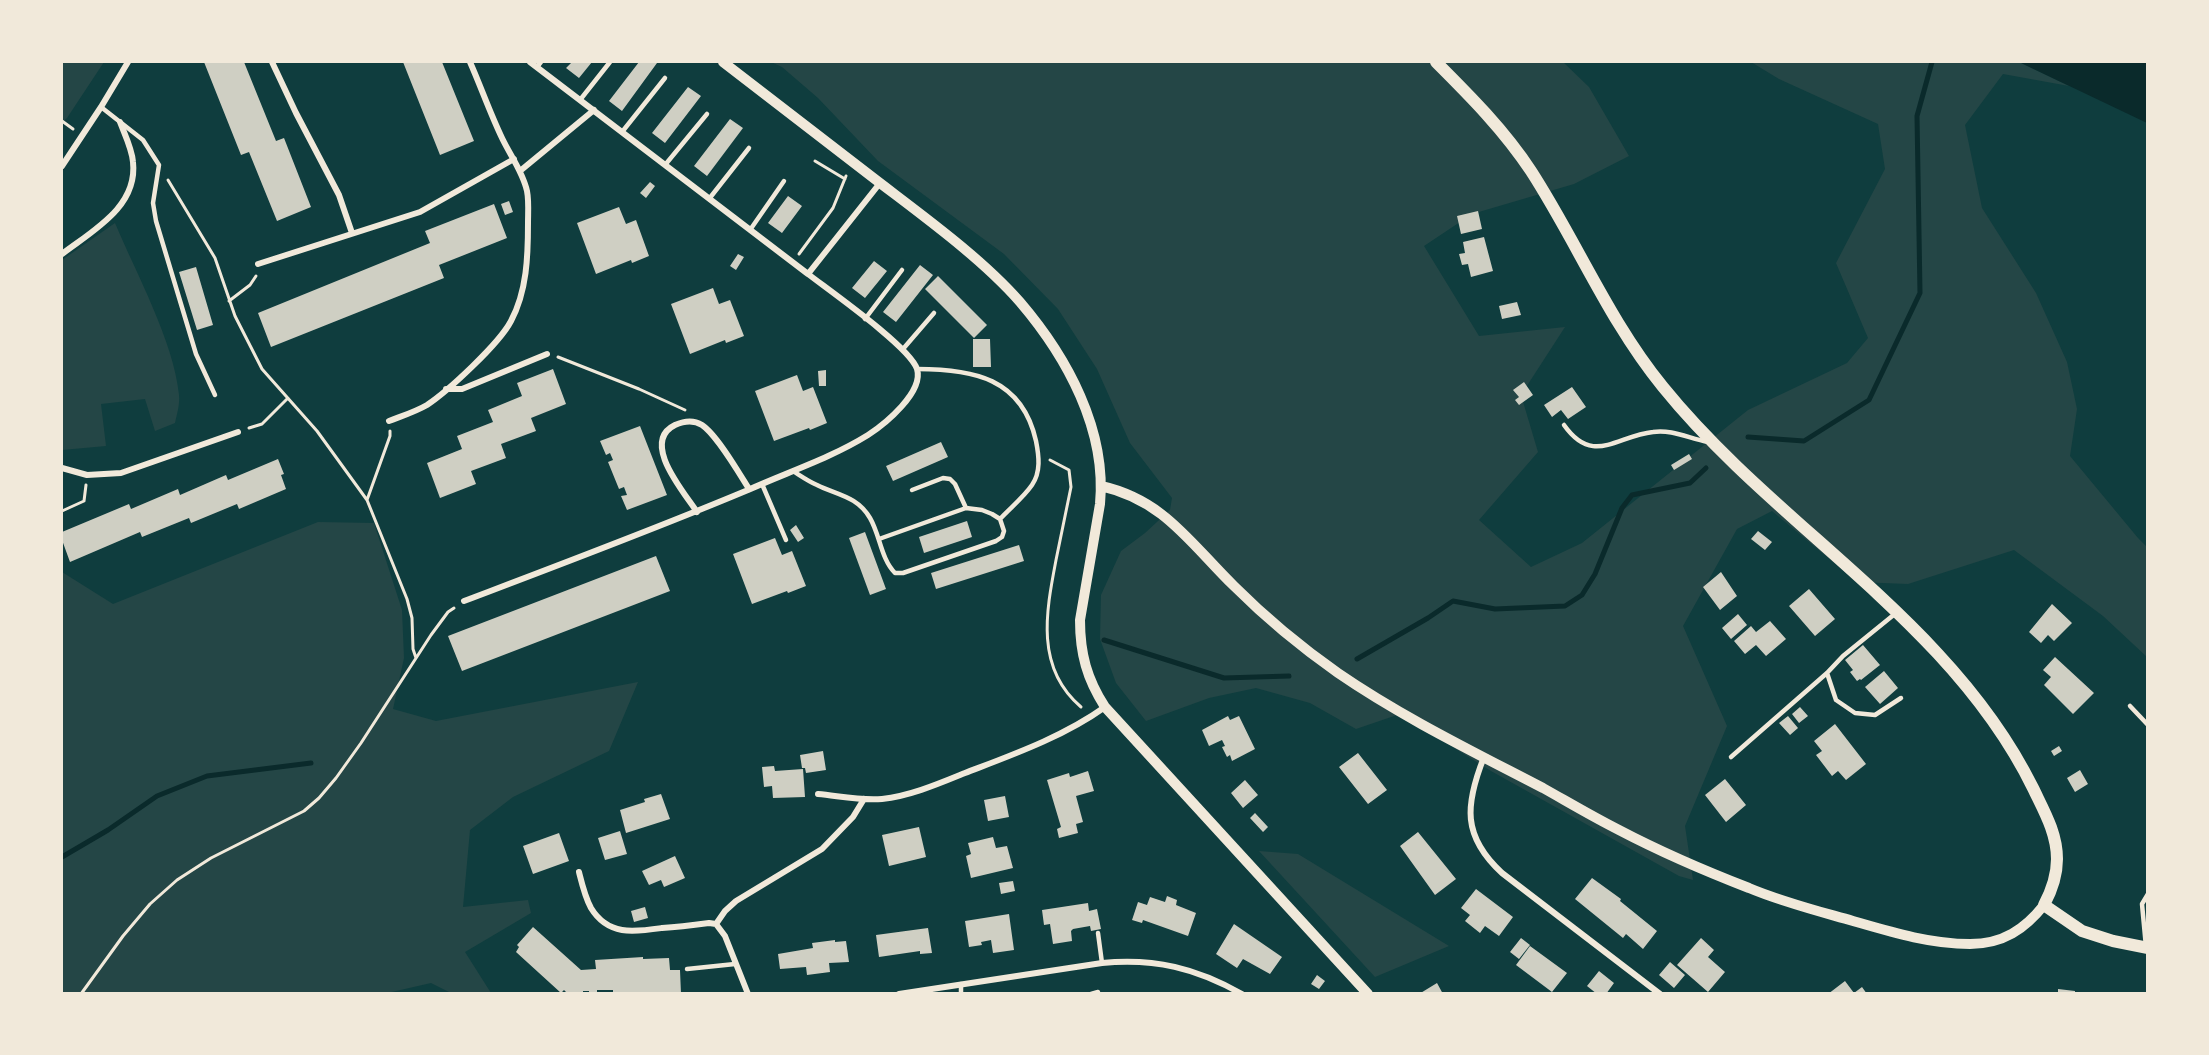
<!DOCTYPE html>
<html>
<head>
<meta charset="utf-8">
<style>
  body { margin:0 }
  #map { position:relative; width:2209px; height:1055px; overflow:hidden; background:#0f3d3e; font-family:"Titillium Web",sans-serif }
  canvas { display:block }
  .frame { position:absolute; inset:0; border:63px solid #f1e9da; pointer-events:none }
</style>
</head>
<body>
<div id="map">
<canvas width="2209" height="1055"></canvas>
<div class="frame"></div>
</div>
<script>
const c = document.querySelector('canvas').getContext('2d');
c.lineJoin = 'round';
function fillPath(path, color) { c.fillStyle = color; c.fill(path, 'evenodd'); }
function strokePath(path, color, width, dash) { c.strokeStyle = color; c.lineWidth = width; c.lineCap = dash ? 'butt' : 'round'; c.setLineDash(dash || []); c.stroke(path); }
const green = new Path2D(`
  M62,62H104L67,118L62,122Z
  M771,62H1563L1589,87L1629,156L1574,184L1472,214L1424,246L1479,336L1565,327L1521,395L1538,452L1479,520L1531,567L1582,543L1748,410L1847,363L1868,338L1836,263L1885,169L1878,124L1779,79L1751,62H2019L2069,86L2003,74L1965,125L1982,208L2036,293L2067,362L2077,409L2070,456L2138,538L2147,547V657L2103,616L2014,550L1908,584L1857,582L1772,511L1737,529L1683,626L1727,726L1685,826L1693,880L1679,876L1491,771L1400,714L1356,729L1310,703L1256,688L1209,698L1146,721L1116,683L1100,639L1101,595L1121,551L1145,533L1170,510L1172,498L1130,443L1097,369L1058,309L1004,254L878,161L818,98L782,67Z
  M115,223C136,273 174,342 179,395C180,404 177,414 175,423L155,431L145,399L101,404L106,446L62,450V260Z
  M318,522L374,523L402,610L404,658L393,709L436,721L638,682L609,751L513,797L470,830L463,907L528,900L531,913L465,952L491,993H451L431,983L383,994L62,993V572L113,604Z
  M1259,851L1298,854L1449,946L1375,977Z`);
const water = new Path2D(`
  M2019,62H2147V123Z`);
const stream = new Path2D(`
  M1748,437L1804,441L1869,400L1920,293L1917,116L1932,62
  M1104,640L1224,678L1289,676
  M1357,659L1428,618L1453,601L1495,609L1565,606L1582,595L1595,574L1622,508L1632,495L1690,483L1706,468
  M62,857L108,830L157,796L207,776L311,763`);
const building = new Path2D(`
  M204,62H244L276,141L284,138L311,207L277,221L249,152L241,155Z
  M403,62H442L474,141L440,155Z
  M572,62H592L579,78L566,68Z
  M639,62H655L657,63L622,111L609,101Z
  M688,87L701,96L665,143L652,133Z
  M730,119L743,128L707,176L694,166Z
  M650,182L655,186L646,198L640,193Z
  M788,196L802,206L782,233L768,223Z
  M509,201L513,212L505,215L501,204Z
  M494,204L507,238L439,265L444,278L271,347L258,313L430,243L425,231Z
  M619,207L626,224L636,220L649,256L632,263L631,260L596,274L577,223Z
  M1478,211L1482,229L1461,234L1457,216Z
  M1484,237L1493,271L1471,277L1468,264L1462,265L1459,254L1465,253L1463,242Z
  M738,254L744,257L736,270L730,266Z
  M874,261L887,271L865,298L852,288Z
  M920,265L933,275L896,322L883,312Z
  M196,267L213,325L197,330L179,272Z
  M938,276L987,325L974,338L925,289Z
  M713,288L719,304L730,300L744,336L726,343L725,340L690,354L671,304Z
  M1517,302L1521,315L1502,319L1499,306Z
  M973,339H990L991,367H973Z
  M553,369L566,404L531,418L536,431L501,444L506,458L471,471L476,484L440,498L427,463L462,449L457,436L493,422L488,410L522,396L517,383Z
  M826,370V386H819L818,371Z
  M797,375L803,391L813,387L827,423L810,430L809,428L774,441L755,391Z
  M1524,382L1533,395L1519,405L1515,400L1519,397L1513,390Z
  M1572,387L1586,407L1568,419L1561,410L1552,417L1544,405Z
  M640,426L667,495L627,510L621,496L627,495L624,487L619,489L608,462L613,460L610,453L606,455L600,441Z
  M941,442L948,457L893,481L886,466Z
  M1689,454L1692,459L1674,470L1671,465Z
  M278,459L284,474L281,475L286,489L239,509L237,504L191,523L189,518L142,537L140,532L70,562L62,540V532L129,504L131,509L178,489L180,495L226,475L228,480Z
  M967,521L972,537L924,553L919,537Z
  M796,525L804,538L798,542L790,530Z
  M1758,531L1772,542L1765,550L1751,539Z
  M865,532L886,589L870,595L849,538Z
  M775,538L782,555L792,551L806,586L788,593L787,591L752,604L733,554Z
  M1019,545L1024,561L936,589L931,573Z
  M656,556L670,591L462,671L448,636Z
  M1721,572L1737,596L1720,610L1703,587Z
  M1809,589L1835,619L1815,636L1789,606Z
  M2052,604L2072,623L2054,641L2048,635L2041,643L2029,632Z
  M1738,614L1747,625L1731,639L1722,628Z
  M1770,621L1786,639L1766,656L1756,645L1745,654L1734,641L1751,626L1756,632Z
  M1863,645L1880,665L1861,680L1860,679L1857,681L1850,672L1853,670L1845,660Z
  M2055,657L2094,693L2073,714L2044,685L2051,677L2043,670Z
  M1884,671L1898,688L1880,704L1865,687Z
  M1800,707L1808,716L1799,723L1792,714Z
  M1228,716L1230,720L1239,716L1255,749L1232,761L1230,755L1227,757L1222,747L1225,746L1222,740L1209,746L1202,730Z
  M1788,716L1798,728L1790,735L1779,723Z
  M1835,724L1866,764L1846,780L1838,771L1832,776L1816,755L1822,751L1814,741Z
  M2059,746L2062,751L2054,756L2051,751Z
  M823,751L826,770L806,773L805,768H802L800,755Z
  M1358,753L1387,790L1368,804L1339,767Z
  M774,766L775,771L803,769L805,797L773,798L772,786L764,787L762,767Z
  M2080,770L2088,784L2075,792L2067,778Z
  M1088,771L1094,791L1076,796L1083,822L1076,824L1078,833L1059,838L1057,829L1061,827L1047,780L1069,773L1070,777Z
  M1725,779L1746,805L1726,822L1705,795Z
  M1245,780L1258,795L1243,808L1231,793Z
  M661,794L670,819L626,833L620,810L645,802L644,799Z
  M1005,796L1009,817L988,821L984,800Z
  M1255,813L1268,827L1263,832L1250,818Z
  M919,827L926,857L889,866L882,835Z
  M620,831L627,854L605,860L598,838Z
  M1418,832L1456,879L1435,895L1400,846Z
  M559,833L569,861L533,874L523,846Z
  M993,837L996,848L1007,846L1013,868L971,878L966,856L971,854L968,843Z
  M675,856L685,878L664,887L661,880L649,885L642,871Z
  M1592,878L1621,899L1620,901L1657,931L1643,949L1626,934L1623,938L1575,899Z
  M1013,881L1015,891L1001,894L999,883Z
  M1476,889L1513,917L1499,936L1485,926L1480,933L1465,921L1470,915L1461,908Z
  M1167,896L1177,900L1176,905L1196,913L1188,936L1143,920L1142,923L1132,920L1138,902L1147,905L1150,897L1165,902Z
  M1088,903L1089,911L1097,909L1101,929L1091,931L1090,926L1073,929L1071,931L1072,941L1053,944L1050,924L1044,925L1042,910Z
  M645,907L648,918L634,922L631,911Z
  M1009,914L1014,950L993,953L991,940L981,942L982,945L969,947L965,921Z
  M1234,924L1282,957L1270,974L1243,959L1237,968L1216,954Z
  M533,927L581,970L596,969L595,960L643,957V959L669,958L670,970H680L681,994H613V990H597V994H589V991H583V994H568L564,990L561,993L516,952L519,947L517,945Z
  M928,928L932,953L920,954V951L879,957L876,935Z
  M1521,938L1530,945L1519,959L1510,952Z
  M1701,938L1714,950L1708,957L1725,972L1708,992L1677,965Z
  M835,940V942L846,941L849,962L829,963L830,972L807,975L806,967L780,969L778,954L813,948L812,943Z
  M1530,946L1567,973L1552,992L1516,965Z
  M1670,962L1685,975L1674,988L1659,975Z
  M1599,971L1614,983L1606,994H1597L1587,986Z
  M1317,975L1325,981L1319,989L1311,984Z
  M1845,981L1854,993L1862,987L1867,994H1828Z
  M1437,983L1443,994H1419Z
  M2058,989L2075,991V994H2058Z`);
const path = new Path2D(`
  M62,121L73,129
  M815,161L845,179
  M168,180L215,258L235,316L262,369L317,431L367,500L407,599L412,618L413,649L416,658
  M799,254L833,208L846,176
  M229,301L250,285L256,276
  M558,357L639,389L685,410
  M249,428L262,424L288,398
  M1050,460L1069,470L1071,487C1066,511 1061,536 1056,560C1046,612 1035,668 1081,707
  M367,500L390,436V431
  M62,511L84,501L86,485
  M81,994L123,936L150,904L177,880L211,858L304,811L319,798L336,778L361,743L431,635L448,612L454,608`);
const service = new Path2D(`
  M537,67L541,62
  M580,100L610,62
  M101,107L143,140L159,165L153,203L156,221L196,354L215,395
  M622,132L665,78
  M665,165L707,114
  M709,199L749,148
  M750,230L784,181
  M865,319L902,270
  M903,349L934,313
  M917,369C973,369 1022,378 1036,441C1039,456 1041,472 1032,485C1023,498 1010,508 1000,519
  M1564,425C1593,466 1616,436 1653,432C1672,429 1690,439 1708,442
  M793,471C801,476 808,481 817,485C837,495 857,496 870,518C880,535 881,559 895,573H903L996,541L1002,537L1004,531L1000,519L992,514L982,510L966,508L879,539
  M762,484L786,540
  M912,490L943,478L950,479L955,484L966,508
  M1827,673L1836,700L1855,713L1875,715L1901,698
  M2130,706L2148,725
  M1731,757L1827,673L1843,656L1896,613
  M1098,933L1102,963
  M2146,947L2142,904L2148,894
  M687,969L735,964
  M961,984V994
  M1091,994L1098,992`);
const minor = new Path2D(`
  M272,62L296,113L339,195L352,233
  M530,62L808,274L880,183
  M62,166L101,107L128,62
  M520,171L594,110
  M62,254C92,231 138,207 133,162C132,149 125,135 120,122
  M258,264L420,212L514,159
  M446,389H462L547,354
  M389,421C402,416 415,412 427,405C448,391 499,344 511,321C527,291 528,256 528,223C528,213 529,201 527,191C523,172 510,155 502,138C490,113 481,87 470,62
  M62,468L87,475L121,473L238,432
  M697,512C684,492 640,442 675,425C684,421 694,420 702,425C717,435 739,473 749,489
  M464,601C559,565 655,529 748,490C788,472 831,458 868,435C885,424 924,392 917,369C910,347 830,291 808,274
  M1484,757C1465,805 1462,836 1502,873L1660,994
  M818,794C839,796 861,801 882,799C910,796 938,784 965,773C1012,755 1063,737 1105,707
  M579,872C582,884 585,897 591,908C608,936 634,932 662,928C678,927 694,925 709,923L716,924L725,936L748,994
  M716,924L725,911L736,901L822,849L853,817L864,799
  M899,994L1102,963C1155,958 1196,968 1242,994`);
const tertiary = new Path2D(`
  M723,62C771,99 819,136 867,173C916,211 980,256 1020,302C1067,357 1107,430 1100,504L1080,620C1080,654 1087,679 1105,707L1368,994
  M1101,486C1164,500 1190,543 1234,586C1266,618 1301,647 1338,673C1402,717 1474,752 1543,788C1568,802 1593,817 1619,830C1661,852 1705,871 1749,888C1782,902 1818,911 1853,921C1891,932 1930,944 1970,944C2003,944 2025,929 2044,905`);
const secondary = new Path2D(`
  M1436,62C1470,96 1504,130 1531,171C1577,242 1609,321 1663,387C1777,528 1951,621 2033,788C2044,811 2057,833 2057,859C2057,876 2052,890 2044,905L2082,931L2113,941L2148,948`);
fillPath(green, '#244646');
fillPath(water, '#0a2a2b');
strokePath(stream, '#0a2a2b', 5);
fillPath(building, '#cfcfc3');
strokePath(path, '#f1e9da', 3);
strokePath(service, '#f1e9da', 4.5);
strokePath(minor, '#f1e9da', 6);
strokePath(tertiary, '#f1e9da', 10);
strokePath(secondary, '#f1e9da', 12);
</script>
</body>
</html>
